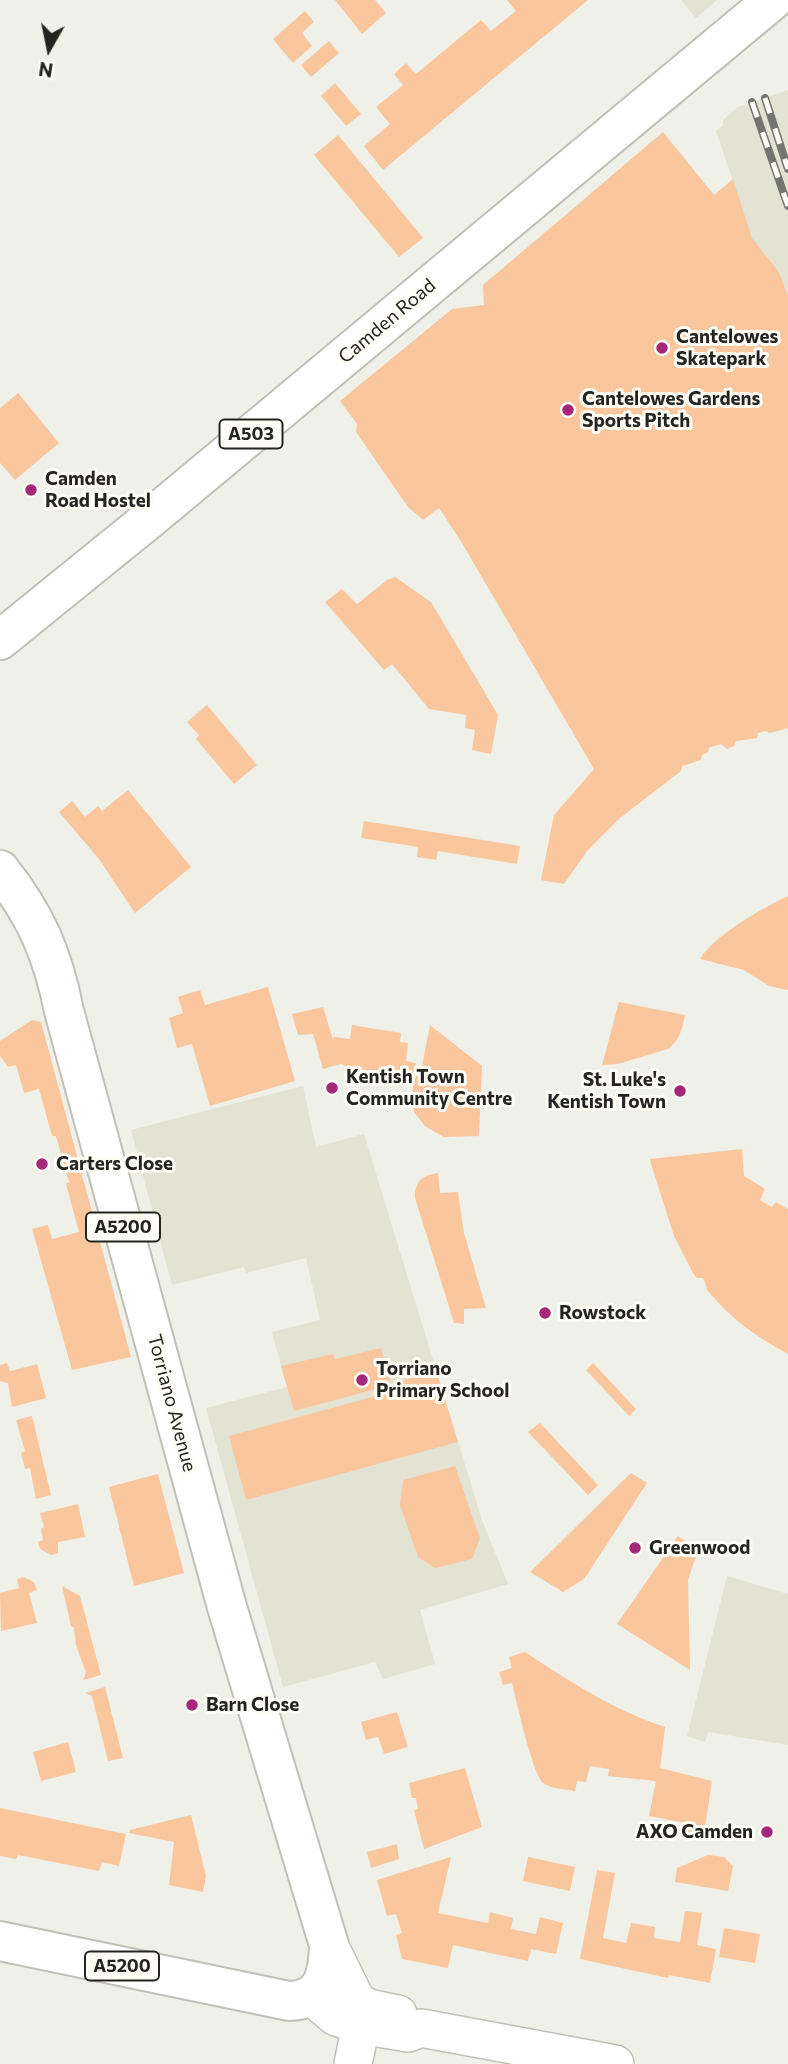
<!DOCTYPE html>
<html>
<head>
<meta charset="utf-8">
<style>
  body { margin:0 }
  #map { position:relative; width:788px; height:2064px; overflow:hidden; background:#eff0e7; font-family:Commissioner,sans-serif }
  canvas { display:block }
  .north { position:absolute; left:14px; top:14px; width:70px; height:70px; -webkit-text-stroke:5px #fdfdf5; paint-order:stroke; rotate:189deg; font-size:19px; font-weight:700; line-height:28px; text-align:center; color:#242421 }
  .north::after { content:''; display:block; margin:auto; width:24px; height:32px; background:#242421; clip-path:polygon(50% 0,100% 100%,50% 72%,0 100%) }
</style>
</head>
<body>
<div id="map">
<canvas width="788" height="2064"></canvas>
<div class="north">N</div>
</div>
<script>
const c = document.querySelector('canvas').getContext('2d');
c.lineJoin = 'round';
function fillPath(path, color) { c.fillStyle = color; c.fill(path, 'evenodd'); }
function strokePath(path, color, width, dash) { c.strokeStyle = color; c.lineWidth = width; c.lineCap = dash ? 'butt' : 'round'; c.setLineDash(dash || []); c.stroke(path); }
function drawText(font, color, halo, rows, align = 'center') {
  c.font = font + ' Commissioner,sans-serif'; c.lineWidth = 6; c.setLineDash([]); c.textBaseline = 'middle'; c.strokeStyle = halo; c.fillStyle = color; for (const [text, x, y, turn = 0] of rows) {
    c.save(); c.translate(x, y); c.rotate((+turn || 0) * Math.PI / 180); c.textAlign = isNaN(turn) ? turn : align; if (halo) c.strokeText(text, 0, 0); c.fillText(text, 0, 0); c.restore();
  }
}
const built = new Path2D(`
  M681,0H717L696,18Z
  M788,90V296L779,272L752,238L716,131L723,125V120L738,107Z
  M303,1086L316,1147L364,1134L482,1520L508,1584L420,1610L435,1664L383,1679L375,1662L283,1687L206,1408L287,1387L272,1332L320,1320L306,1258L246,1273L244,1267L172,1285L131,1130Z
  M727,1576L788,1594V1745L708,1732L705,1742L687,1736Z`);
const green = new Path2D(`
  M335,0H375L386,13L362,34Z
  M507,0H588L383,170L364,146L390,124L376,107L403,85L394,74L406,63L416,74L481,20L491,31L516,11Z
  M305,11L314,22L302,33L312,46L293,63L273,39Z
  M329,41L339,53L311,77L301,65Z
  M335,83L361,114L346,126L321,96Z
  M663,132L714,195L733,179L752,238L779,272L788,296V728L770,733L765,731L758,733L757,738L736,741L734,746L727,749L721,744L709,748L708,752L702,755L701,760L682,766L681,771L620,818L587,851L564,884L541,880L554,815L594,769L462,543L439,508L423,520L408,507L356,432L357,424L340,401L452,309L484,305L483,285Z
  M338,135L423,238L399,257L314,155Z
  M18,393L59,443L15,480L0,463V408Z
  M395,577L431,602L498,715L491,754L472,750L475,730L465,728L466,715L429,709L392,664L384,670L325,602L342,589L357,604L387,580Z
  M207,705L257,765L234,784L196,739L199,735L187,722Z
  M128,790L191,867L135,913L99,859L59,812L72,801L85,817L98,806L102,811Z
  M364,821L520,846L517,864L438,851L436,860L417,857L418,847L361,838Z
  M788,896V990L769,986L744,970L700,959C713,936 764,907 788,896Z
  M268,987L295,1081L210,1106L192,1044L177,1048L169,1018L183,1013L178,997L200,990L205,1005Z
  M619,1002L685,1015C682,1029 680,1040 668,1049L618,1064L602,1065Z
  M323,1007L333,1040L334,1037L350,1039L352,1025L401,1033L400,1042L408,1043L406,1061L416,1063L414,1079L421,1071L430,1025L482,1066L479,1136L444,1137L425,1126L414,1112L412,1097L414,1079L413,1083L367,1082L365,1075L341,1064L323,1069L313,1034L298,1035L292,1014Z
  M32,1020L41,1022L131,1357L72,1370L32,1229L48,1225L52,1239L79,1232L66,1184L69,1182L56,1136H52L39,1089L24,1093L16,1065L8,1067L0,1056V1041Z
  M742,1149L744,1176L765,1189L760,1200L772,1207L776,1202L788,1209V1354C758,1338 731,1319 709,1292C704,1287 707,1284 703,1278H697L694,1275L674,1236L651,1164L650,1159Z
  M438,1173L440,1193L458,1192L464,1233L486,1308L464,1309V1324L454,1323L415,1198C414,1182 423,1175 438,1173Z
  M381,1348L391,1385L294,1411L281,1366L333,1354L335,1359Z
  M7,1363L10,1371L37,1364L46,1398L12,1407L8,1383L0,1381V1365Z
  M593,1363L636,1409L629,1416L586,1370Z
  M437,1373L458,1442L246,1500L229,1436L394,1391L402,1380Z
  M32,1416L51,1495L36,1499L30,1468L25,1469L21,1453L25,1451L16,1420Z
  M540,1423L598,1485L588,1495L528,1432Z
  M455,1466L480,1538L472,1559L435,1568L418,1557L400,1505L403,1480Z
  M631,1473L647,1483L584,1579L563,1592L530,1572Z
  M158,1474L184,1573L134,1586L109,1487Z
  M78,1504L85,1537L58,1542V1553L51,1555L40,1549L38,1542L43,1540L41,1529L44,1527L40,1513Z
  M678,1536L698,1550L688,1580L690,1670L617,1624Z
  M24,1577L34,1582L37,1590L29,1593L37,1623L1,1631L0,1593L19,1588L17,1579Z
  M62,1586L80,1596L101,1675L83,1680L86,1673L76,1645L74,1628L71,1626Z
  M525,1652C569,1681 615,1711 665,1727L660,1768L712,1781L704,1834L684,1831L685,1823L649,1816L656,1781L608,1776L609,1769L590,1766L586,1782L577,1781L575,1791C565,1789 551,1789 543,1783C533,1775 516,1700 512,1683L503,1685L499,1672L512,1668L509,1657Z
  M105,1687L123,1758L108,1761L92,1696L85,1693Z
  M397,1712L408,1747L384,1754L378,1737L366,1740L361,1722Z
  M68,1742L76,1772L41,1781L33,1752Z
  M465,1768L482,1827L424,1849L414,1810L418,1809L416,1798H412L409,1783Z
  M0,1808L126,1834L119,1866L102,1862L99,1871L18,1855L16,1859L0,1856Z
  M191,1815L206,1876L203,1892L169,1885L174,1842L129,1833L130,1830Z
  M397,1844L399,1859L371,1868L367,1852Z
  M708,1855L724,1857L733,1866L728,1891L675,1882L677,1868Z
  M451,1857L438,1913L488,1923L490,1912L513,1918L511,1929L536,1934L540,1917L563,1923L556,1954L531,1949L528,1961L453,1945L448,1968L402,1959L396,1935L402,1933L396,1914L387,1916L377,1880Z
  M528,1857L575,1867L570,1891L523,1881Z
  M597,1870L615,1873L603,1938L626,1943L631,1923L655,1927L654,1938L680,1942L685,1911L702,1913L697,1945L716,1949L710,1983L669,1975L668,1978L580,1959Z
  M724,1928L760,1934L755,1963L719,1957Z`);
const tertiary = new Path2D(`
  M329,1945L357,2002L369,2008L398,2014
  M311,1996L336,2017L361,2025L408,2033L421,2028L615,2064
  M353,2064L361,2025`);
const primary = new Path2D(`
  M0,870C36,915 53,955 64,1011L227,1607L329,1945C328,1974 324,2000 289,2001L0,1941`);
const trunk = new Path2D(`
  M0,640L153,516L773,0`);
const rail = new Path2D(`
  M765,98L788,169
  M752,102L788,206`);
const markers = [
  [662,348,7,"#a5277a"],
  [568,410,7,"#a5277a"],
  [31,490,7,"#a5277a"],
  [332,1088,7,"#a5277a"],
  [680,1091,7,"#a5277a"],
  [42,1164,7,"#a5277a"],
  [545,1313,7,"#a5277a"],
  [362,1380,7,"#a5277a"],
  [635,1548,7,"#a5277a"],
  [192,1705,7,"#a5277a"],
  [767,1832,7,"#a5277a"]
];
const shields = [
  [251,434,63],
  [123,1227,74],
  [122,1966,74]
];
const shieldNames = [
  ["A503",251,434],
  ["A5200",123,1227],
  ["A5200",122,1966]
];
const streetNames = [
  ["Camden Road",387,321,-40],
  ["Torriano Avenue",172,1403,75]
];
const poiNames = [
  ["Cantelowes",676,337],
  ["Skatepark",676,359],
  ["Cantelowes Gardens",582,399],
  ["Sports Pitch",582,421],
  ["Camden",45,479],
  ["Road Hostel",45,501],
  ["Kentish Town",346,1077],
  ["Community Centre",346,1099],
  ["St. Luke's",666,1080,"right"],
  ["Kentish Town",666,1102,"right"],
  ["Carters Close",56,1164],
  ["Rowstock",559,1313],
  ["Torriano",376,1369],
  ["Primary School",376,1391],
  ["Greenwood",649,1548],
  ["Barn Close",206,1705],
  ["AXO Camden",753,1832,"right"]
];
fillPath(built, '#e3e3d3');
fillPath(green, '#fac69e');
strokePath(tertiary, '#c0c0b9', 40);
strokePath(primary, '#c0c0b9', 42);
strokePath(trunk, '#c0c0b9', 42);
strokePath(tertiary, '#fff', 37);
strokePath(primary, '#fff', 38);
strokePath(trunk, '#fff', 38);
strokePath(rail, '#74756f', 8);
strokePath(rail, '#fdfdf5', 5, [16]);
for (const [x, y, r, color] of markers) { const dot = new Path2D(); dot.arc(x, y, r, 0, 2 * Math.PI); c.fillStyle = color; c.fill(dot); strokePath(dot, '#fdfdf5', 2.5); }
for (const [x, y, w] of shields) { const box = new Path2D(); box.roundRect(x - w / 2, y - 14.5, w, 29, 5); c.fillStyle = '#fdfdf5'; c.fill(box); strokePath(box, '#242421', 2); }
drawText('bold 18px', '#242421', null, shieldNames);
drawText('19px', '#242421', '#fdfdf5', streetNames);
drawText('bold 19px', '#242421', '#fdfdf5', poiNames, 'left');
</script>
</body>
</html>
